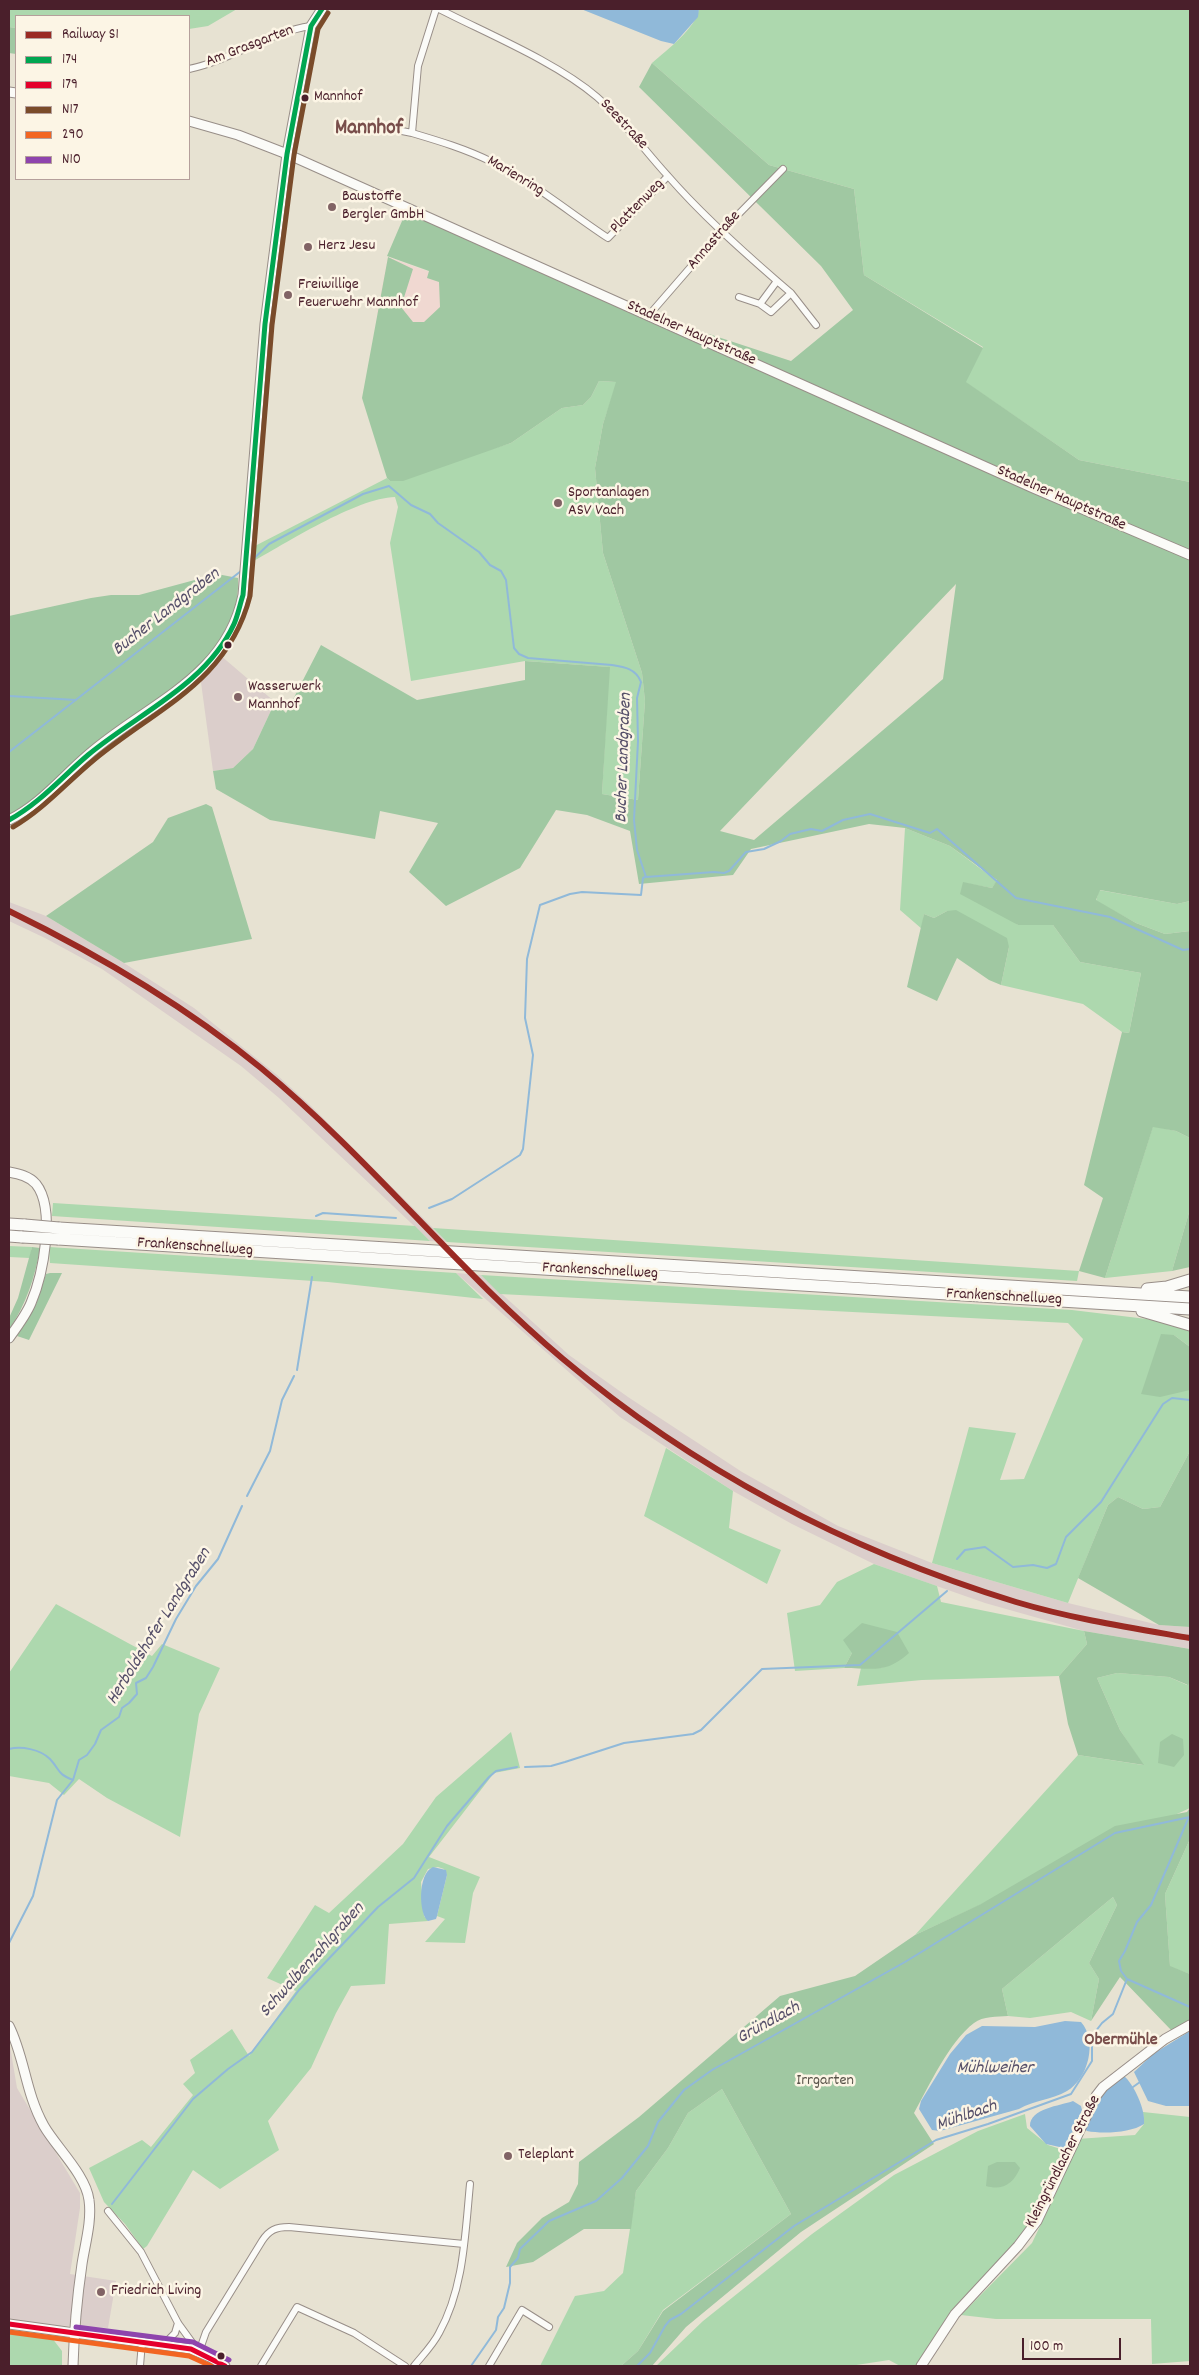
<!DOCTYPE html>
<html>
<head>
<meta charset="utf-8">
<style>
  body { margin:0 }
  #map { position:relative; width:1199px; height:2375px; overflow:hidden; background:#e7e2d2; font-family:Dekko,sans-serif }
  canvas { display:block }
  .frame { position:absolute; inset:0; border:10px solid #4a1f2b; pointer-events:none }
  .legend { position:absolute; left:15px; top:15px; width:175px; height:165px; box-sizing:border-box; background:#fcf5e5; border:1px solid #b59f9b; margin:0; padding:6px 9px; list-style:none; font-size:15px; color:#4a1f2b }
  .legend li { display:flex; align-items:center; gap:10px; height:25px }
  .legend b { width:25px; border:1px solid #b59f9b }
  .scale { position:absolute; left:1022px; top:2338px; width:99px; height:22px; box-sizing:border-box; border:2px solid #4a1f2b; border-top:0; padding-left:6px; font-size:15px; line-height:18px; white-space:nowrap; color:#4a1f2b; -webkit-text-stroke:4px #fcf5e5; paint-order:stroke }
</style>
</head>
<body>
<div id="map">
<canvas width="1199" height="2375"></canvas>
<div class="frame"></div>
<ul class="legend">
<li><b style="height:6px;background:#9a2a23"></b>Railway S1</li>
<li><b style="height:6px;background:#00a651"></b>174</li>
<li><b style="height:6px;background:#e4002b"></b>179</li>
<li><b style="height:6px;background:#7a4b2a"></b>N17</li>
<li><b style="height:6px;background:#f26522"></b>290</li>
<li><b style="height:6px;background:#8e44ad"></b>N10</li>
</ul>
<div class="scale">100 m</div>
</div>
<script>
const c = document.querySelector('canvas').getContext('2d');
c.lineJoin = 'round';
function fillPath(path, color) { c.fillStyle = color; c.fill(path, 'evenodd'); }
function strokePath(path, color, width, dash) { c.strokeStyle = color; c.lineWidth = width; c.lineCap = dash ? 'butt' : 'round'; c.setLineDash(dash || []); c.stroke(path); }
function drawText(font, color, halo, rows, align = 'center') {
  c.font = font + ' Dekko,sans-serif'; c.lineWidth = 5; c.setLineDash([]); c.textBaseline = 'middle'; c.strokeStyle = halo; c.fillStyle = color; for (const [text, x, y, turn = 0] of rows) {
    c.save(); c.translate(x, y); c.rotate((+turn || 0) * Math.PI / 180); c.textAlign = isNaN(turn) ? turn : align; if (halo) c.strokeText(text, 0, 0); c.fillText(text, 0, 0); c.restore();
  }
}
const built = new Path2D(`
  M388,257L460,283L428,328L377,313Z`);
const industrial = new Path2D(`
  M220,655L275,702L253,749L233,768L213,771L200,675L212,666Z
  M9,902L46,916L124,963L194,1008L277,1075L310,1105L447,1242L430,1241L279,1098L241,1066L102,969L45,938L9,921Z
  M456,1273L481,1275L569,1355L628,1397L742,1472L838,1526L932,1563L1068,1603L1159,1625L1190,1627V1649L1084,1631L985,1603L874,1564L792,1524L733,1491L620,1417Z
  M9,2040L17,2088L80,2193V2208L70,2274L116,2281L108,2328L30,2324L9,2320Z`);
const green = new Path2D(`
  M9,9H237L208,26L189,29V16H16V28L9,27Z
  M699,9H1190V482L1079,460L965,382L983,347L864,275L854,189L769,165L652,63C667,50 696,28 699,9Z
  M599,381L617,382L603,424L595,468L603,553L642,673L645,701L638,800L602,794L609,667L525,661L411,681L390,543L398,507L395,497C356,498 285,544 250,563L251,548L387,478L390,481L511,443L562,408L583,405L591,397Z
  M905,828L950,846L997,881L992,888L964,883L1018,925H1053L1080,962L1141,973L1129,1033L1122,1032L1083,1004L1001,985L1009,947L947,911L934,918L924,914L922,929L900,910Z
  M1099,890L1177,904L1190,901V931L1165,934L1136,923L1096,901Z
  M1153,1126L1176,1131L1190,1138V1209L1172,1271L1105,1278Z
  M53,1203L415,1226L430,1241L52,1216Z
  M433,1228L1079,1271L1077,1281L447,1242Z
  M9,1246L32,1247L30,1258L9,1257Z
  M49,1247L456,1273L483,1299L328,1282L50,1263Z
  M481,1275L1072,1310L1155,1320L1190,1318V1347L1174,1335L1190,1390V1451L1160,1507L1143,1509L1118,1497L1108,1505L1068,1603L932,1563L969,1427L1016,1433L1000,1480L1024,1479L1083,1339L1068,1323L500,1294Z
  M666,1448L733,1491L729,1528L781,1550L767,1584L644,1516Z
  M874,1564L937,1586L941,1602L1084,1631L1087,1644L1059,1676L922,1680L857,1686L861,1668H883L852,1653L844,1668L795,1671L787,1613L820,1605L837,1582Z
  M56,1604L152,1656L162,1644L220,1668L199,1714L180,1837L107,1798L79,1779L64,1795L49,1783L9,1776V1673Z
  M1117,1673L1169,1677L1187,1685L1190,1681V1808L915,1935L1078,1755L1143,1765L1120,1730L1097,1678Z
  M511,1732L520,1768L494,1773L429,1857L480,1877L473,1893L465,1943L425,1942L445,1919L437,1916L447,1875L444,1869L438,1867L428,1869L421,1882L424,1916L428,1921L389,1924L385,1984L351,1986L336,2013L311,2068L268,2121L279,2150L220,2189L193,2170L147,2246L143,2249L125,2224L104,2202L89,2168L142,2140L151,2147L193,2095L183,2084L195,2073L190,2060L232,2029L249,2056L296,1991L267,1978L315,1905L329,1913L403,1844L436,1797Z
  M1190,1839V1974L1170,1967L1165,1894Z
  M1113,1897L1117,1905L1089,1963L1099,1979L1091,2021L1071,2012L1030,2018L1008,2016L1002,1989Z
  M722,2089L791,2214L663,2310L638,2351L621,2366H540L575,2296L604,2291L623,2273L636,2191L668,2148L688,2113Z
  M1143,2112L1190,2117V2361L1152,2364L1151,2319H996L961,2315L1032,2243L1063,2178L1077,2139L1135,2135L1144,2124Z
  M1025,2114L1027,2128L1048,2145L1067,2151L1028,2230L951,2311L918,2366H900L889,2360L850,2366H656L703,2321L812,2234L894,2175L978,2131Z
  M9,2329L52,2338L62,2351V2366H9Z`);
const forest = new Path2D(`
  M9,27L16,28V54L9,53Z
  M652,63L769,165L854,189L864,275L983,348L966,382L1079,460L1190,482V901L1177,904L1100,890L1096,900L1136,923L1165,934L1190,931V1138L1176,1131L1153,1127L1105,1278L1079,1271L1103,1198L1084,1185L1122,1032L1129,1033L1141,973L1080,962L1053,925H1018L960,894L963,882L992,888L997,880L950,846L905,828L869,824L751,849L733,875L639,884L630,831L587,815L556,810L520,868L446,906L409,872L438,823L380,811L375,839L270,820L216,789L213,771L233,768L253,749L275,702L286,713L321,645L417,700L525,680V661L610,667L602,794L638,800L645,701L642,673L603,553L595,468L603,424L616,382L599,381L591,397L583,405L562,408L511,443L403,481H390L387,478L362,398L388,257L413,269L401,307L413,322H424L440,307L439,282L427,278L429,271L387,256L408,207L648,314L791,361L853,310L821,266L639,87ZM956,584L943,679L754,840L720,831Z
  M217,574L238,578C239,608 230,641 212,666L99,747L9,820V616L91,598L111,595H139Z
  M206,804L212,807L252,939L124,963L46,916L153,842L168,818Z
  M956,910L1007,938L1009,947L1001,985L989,980L957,958L937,1001L907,987L924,914L934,918L947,911Z
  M1190,1209V1267L1172,1271Z
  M32,1247L40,1248C35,1278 26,1304 9,1330V1318L18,1298Z
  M50,1273H62L29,1340L17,1336L36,1304L46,1274Z
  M1161,1334L1174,1335L1190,1347V1390L1160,1397L1141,1394Z
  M1190,1451V1627L1159,1625L1078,1578L1108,1505L1118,1497L1143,1509L1160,1507Z
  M862,1623L897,1632L909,1653C886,1674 873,1668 844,1668L852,1653L843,1640Z
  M1084,1631L1190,1649L1189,1661L1190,1681L1188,1685L1169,1677L1117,1673L1097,1678L1120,1730L1144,1765L1078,1755L1068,1724L1059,1676L1087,1644Z
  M1172,1734L1183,1739L1184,1755L1174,1767L1158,1763L1160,1742Z
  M1190,1808V1839L1165,1894L1170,1966L1190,1974V2021L1171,2030L1120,1977L1091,2021L1099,1979L1089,1963L1117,1905L1113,1897L1002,1989L1008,2016C997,2017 983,2016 974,2023C949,2042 929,2086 914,2113L934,2144L801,2232L686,2327L652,2366H621L638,2351L663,2311L791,2214L722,2089L688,2113L668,2148L636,2191L631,2229H584L533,2262L506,2267L517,2243L542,2218L569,2202L578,2184L579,2162L639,2117L780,1996L855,1976L915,1935L981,1904L1115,1826L1187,1812Z
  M997,2162H1015L1020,2168C1014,2183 1003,2191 986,2186L988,2166Z`);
const water = new Path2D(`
  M581,9H699L698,17L674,44L661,41Z
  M433,1867L446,1870L447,1875L437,1916L436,1919L428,1921C419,1915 417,1874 433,1867Z
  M1065,2021L1081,2022C1098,2041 1088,2079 1067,2091C1052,2100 1034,2100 1019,2109L940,2131L932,2130L919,2109L921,2101L950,2054L966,2035L982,2026L1035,2027Z
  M1190,2031V2106H1166L1148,2101L1134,2072L1153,2054Z
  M1123,2075C1134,2084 1146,2110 1144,2124C1131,2133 1102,2134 1087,2131L1084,2128L1100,2095Z
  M1073,2101L1081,2106L1082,2110L1067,2145L1064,2148L1046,2144L1030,2126C1030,2108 1060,2106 1073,2101Z`);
const stream = new Path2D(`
  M248,564L269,544L363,494L389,486L411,505L430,514L438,523L479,552L490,565L501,571L506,580L514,648L519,654L528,658L612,665C625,667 636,669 641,682L637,698L638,741L634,820L637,850L646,877L714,872L724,873L729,871L746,852L764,849L781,841L790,834L811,829L822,831L843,820L870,814L930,833L937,829L1016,898L1110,917L1183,950L1190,949
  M9,696L76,700
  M9,752L241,571
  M429,1208L452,1199L520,1155L523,1149L533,1055L525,1018L527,959L540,905L570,894L582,892L641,895L643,878L645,877
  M316,1216L323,1213L396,1218
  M297,1370L312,1277
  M247,1496L270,1451L282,1400L294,1376
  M957,1559L965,1550L985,1547L1013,1567L1033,1565L1047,1568L1056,1564L1066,1537L1101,1502L1163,1404L1172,1398L1190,1400
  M9,1749C21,1746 40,1749 50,1759C61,1771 56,1773 73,1780
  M525,1767L551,1766L565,1762L624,1743L693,1734L701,1730L762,1669L860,1665L947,1591
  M9,1943L33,1896L57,1800L73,1780L79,1760L87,1755L95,1744L101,1730L119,1717L122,1708L129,1703L137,1694L136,1683L146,1678L153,1667L176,1619L196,1586L218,1559L242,1506
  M1127,1979L1190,2007
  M1133,2087L1140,2082
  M112,2204L193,2099L228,2069L252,2052L299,1990L378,1907L414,1878L447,1826L489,1777L496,1771L517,1767
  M471,2366L496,2330L498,2317L504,2308L510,2283V2267L518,2258L520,2249L549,2221L596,2201L622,2178L648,2146L658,2122L684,2090L712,2070L905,1962L1115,1833L1190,1817
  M637,2366L650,2353L665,2326L670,2320L681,2314L794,2226L936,2140L988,2124L1071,2094L1092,2061V2036L1102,2023L1113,2014L1127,1979L1121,1971L1119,1961L1125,1951L1137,1922L1151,1905L1188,1819`);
const street = new Path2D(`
  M436,9L418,66L412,133C439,141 466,149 492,162C533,182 570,213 608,238L668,176
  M439,9C488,34 556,62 597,97C624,121 644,150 668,176C701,214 739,248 777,281
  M189,69C232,60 269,32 311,26
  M372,125L412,133
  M791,293L816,325
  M739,297L760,304L771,312L791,293L777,281L760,304
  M649,315L721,232L783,169
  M108,2211L141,2252L178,2323L199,2352
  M163,2345L175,2333L178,2323
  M199,2352L206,2332L262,2241C269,2230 276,2227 289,2227L464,2244
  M140,2366L142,2342
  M261,2366L297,2307L354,2333L405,2366
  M414,2366C422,2356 433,2345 439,2333C464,2288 465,2235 470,2184
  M489,2366L522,2310L549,2327`);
const secondary = new Path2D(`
  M9,92L16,93
  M189,121L238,135L287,154L1033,488L1190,555
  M9,820C41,804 61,778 88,755C146,704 226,679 243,595L265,324L287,154L311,26L322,9
  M9,1172C19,1174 29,1176 36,1184C56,1209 43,1275 31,1303C26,1315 17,1327 9,1338
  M9,2026C25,2058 25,2092 44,2126C56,2147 86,2175 89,2200C92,2221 85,2244 82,2264C77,2298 74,2332 73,2366
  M9,2324L191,2349L210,2357L225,2366
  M921,2366L955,2314L1018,2246L1037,2221L1096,2096L1103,2087L1165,2039L1190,2025`);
const highway = new Path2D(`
  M9,1224L25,1225
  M59,1228L1190,1297
  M9,1236L22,1237
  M58,1239L1190,1309
  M1147,1289L1167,1287L1190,1280
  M1142,1311L1190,1325`);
const highwayBridge = new Path2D(`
  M25,1225L59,1228
  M22,1237L58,1239`);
const bus1 = new Path2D(`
  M9,820C40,803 62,777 88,755C137,714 206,685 234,624C238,615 240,604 243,595L265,324L287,154L311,26L322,9`);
const bus2 = new Path2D(`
  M9,2324L191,2349L225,2366`);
const bus3 = new Path2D(`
  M13,827C44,809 67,782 95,759C158,707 228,682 250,596L272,325L294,155L318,29L328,13`);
const bus4 = new Path2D(`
  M9,2332L189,2356L211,2366`);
const bus5 = new Path2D(`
  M76,2327L193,2342L229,2360`);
const rail1 = new Path2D(`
  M9,911C99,955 184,1005 261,1068C369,1157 456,1269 563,1359C696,1471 850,1551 1016,1602C1073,1619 1132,1628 1190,1638`);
const markers = [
  [305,98,4.5,"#4a1f2b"],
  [332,207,5,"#816365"],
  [308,247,5,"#816365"],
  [288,295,5,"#816365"],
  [558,503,5,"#816365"],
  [228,645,4.5,"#4a1f2b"],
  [238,697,5,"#816365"],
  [508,2156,5,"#816365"],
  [101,2292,5,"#816365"],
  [221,2356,4.5,"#4a1f2b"]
];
const busNames = [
  ["Mannhof",314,98]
];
const streetNames = [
  ["Am Grasgarten",250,47,-21],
  ["Seestraße",623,125,47],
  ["Marienring",515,177,31],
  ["Plattenweg",638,207,-46],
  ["Annastraße",715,241,-49],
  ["Stadelner Hauptstraße",691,334,24],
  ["Stadelner Hauptstraße",1061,499,24],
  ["Frankenschnellweg",195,1248,4],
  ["Frankenschnellweg",600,1272,3],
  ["Frankenschnellweg",1004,1298,3],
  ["Kleingründlacher Straße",1064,2162,-63]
];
const poiNames = [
  ["Baustoffe",342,198],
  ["Bergler GmbH",342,216],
  ["Herz Jesu",318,247],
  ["Freiwillige",298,286],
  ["Feuerwehr Mannhof",298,304],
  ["Sportanlagen",568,494],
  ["ASV Vach",568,512],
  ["Wasserwerk",248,688],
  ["Mannhof",248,706],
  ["Teleplant",518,2156],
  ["Friedrich Living",111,2292]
];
const parkNames = [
  ["Irrgarten",825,2082]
];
const waterNames = [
  ["Bucher Landgraben",167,613,-38],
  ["Bucher Landgraben",625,758,-88],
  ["Herboldshofer Landgraben",160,1627,-58],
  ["Schwalbenzahlgraben",313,1961,-48],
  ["Gründlach",769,2024,-29],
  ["Mühlweiher",995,2070],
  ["Mühlbach",967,2117,-19]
];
const neighbourhoodNames = [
  ["Obermühle",1121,2042]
];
const districtNames = [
  ["Mannhof",369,130]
];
fillPath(built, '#f0d8d1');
fillPath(industrial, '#dbcecb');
fillPath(green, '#add8ae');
fillPath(forest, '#a0c8a2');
fillPath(water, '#90b9d9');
strokePath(stream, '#90b9d9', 2);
strokePath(street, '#988e88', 8);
strokePath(secondary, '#988e88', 11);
strokePath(highway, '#988e88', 13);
strokePath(street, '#fbfbf8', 6);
strokePath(secondary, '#fbfbf8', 9);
strokePath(highway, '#fbfbf8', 11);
strokePath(highwayBridge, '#988e88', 13, []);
strokePath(highwayBridge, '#fbfbf8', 11);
strokePath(bus1, '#00a651', 5);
strokePath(bus2, '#e4002b', 5);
strokePath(bus3, '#7a4b2a', 5);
strokePath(bus4, '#f26522', 5);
strokePath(bus5, '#8e44ad', 5);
strokePath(rail1, '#9a2a23', 6);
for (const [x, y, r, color] of markers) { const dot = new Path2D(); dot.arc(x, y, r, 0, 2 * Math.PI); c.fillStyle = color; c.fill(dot); strokePath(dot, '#fcf5e5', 2); }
drawText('15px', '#4a1f2b', '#fcf5e5', busNames, 'left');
drawText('16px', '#4a1f2b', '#fcf5e5', streetNames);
drawText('16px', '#4a1f2b', '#fcf5e5', poiNames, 'left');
drawText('16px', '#5a544a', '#fcf5e5', parkNames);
drawText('italic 18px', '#554f69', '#fcf5e5', waterNames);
drawText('bold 18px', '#794e4b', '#fcf5e5', neighbourhoodNames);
drawText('bold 21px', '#794e4b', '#fcf5e5', districtNames);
</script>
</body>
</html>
